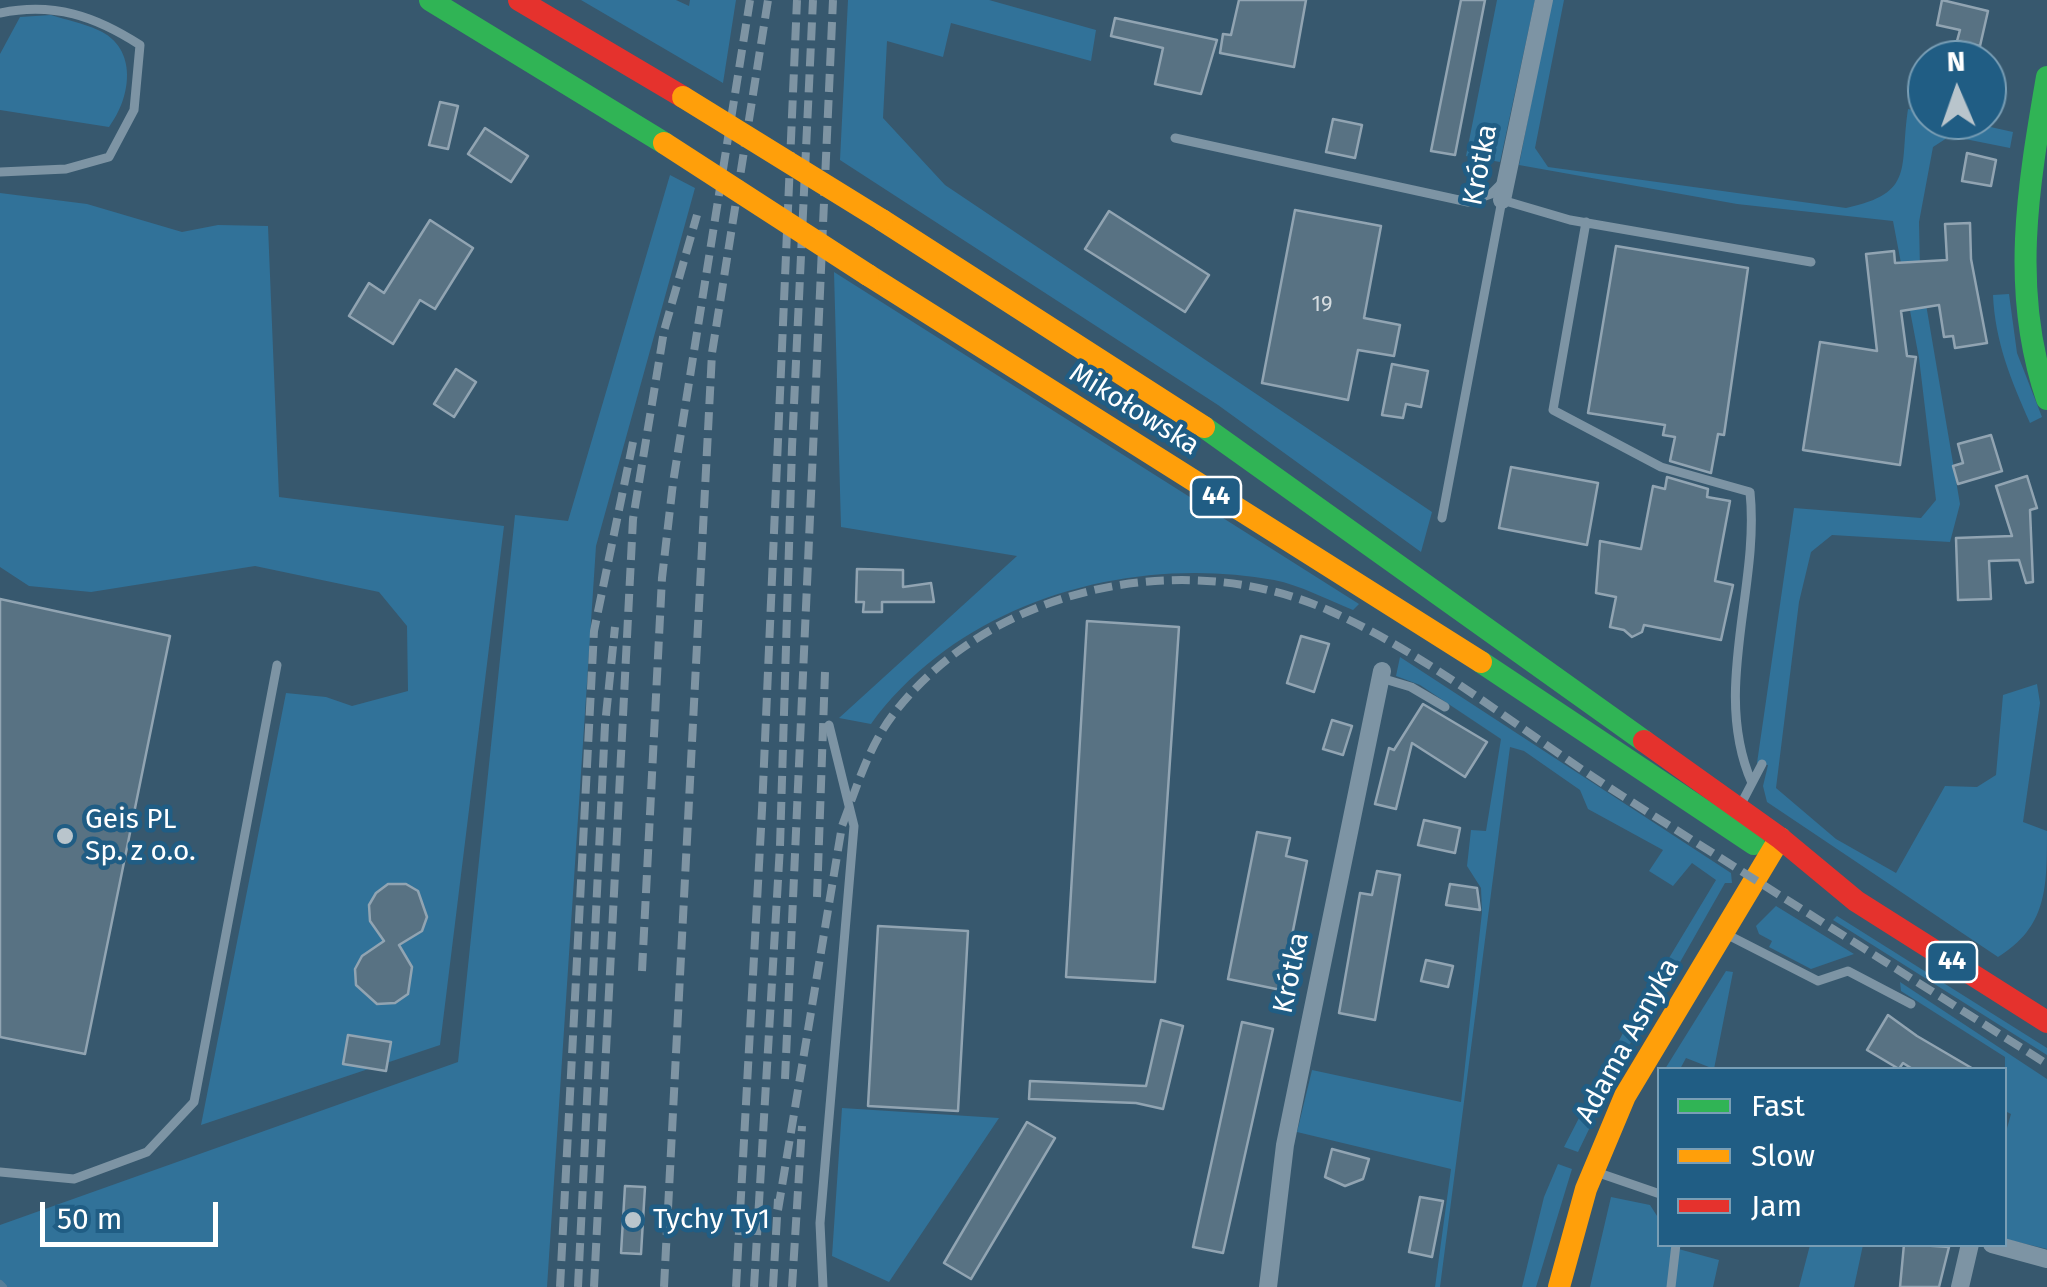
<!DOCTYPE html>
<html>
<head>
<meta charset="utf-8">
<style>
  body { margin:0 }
  #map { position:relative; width:2047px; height:1287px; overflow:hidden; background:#37586e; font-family:"Fira Sans",sans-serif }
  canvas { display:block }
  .legend { position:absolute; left:1657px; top:1067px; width:350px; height:180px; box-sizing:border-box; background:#205d84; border:2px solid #799eb5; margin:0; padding:12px 18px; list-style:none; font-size:30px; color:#fff }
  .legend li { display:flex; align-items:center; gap:20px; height:50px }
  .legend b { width:50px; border:2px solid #799eb5 }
  .north { position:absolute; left:1907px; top:40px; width:100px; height:100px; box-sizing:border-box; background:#205d84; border:2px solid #799eb5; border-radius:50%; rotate:358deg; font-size:28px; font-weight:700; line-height:40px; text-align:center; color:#fff }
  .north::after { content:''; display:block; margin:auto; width:35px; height:45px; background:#b9c5cc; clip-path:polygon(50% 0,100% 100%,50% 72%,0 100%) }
  .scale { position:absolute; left:40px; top:1202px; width:178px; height:45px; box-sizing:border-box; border:5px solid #fff; border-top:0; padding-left:12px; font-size:30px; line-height:35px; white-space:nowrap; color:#fff; -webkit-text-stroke:8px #205d84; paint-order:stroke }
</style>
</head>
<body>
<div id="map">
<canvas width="2047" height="1287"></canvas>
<ul class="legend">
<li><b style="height:12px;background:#30b455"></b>Fast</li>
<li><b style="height:12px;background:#ff9f0a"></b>Slow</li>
<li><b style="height:12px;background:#e5322d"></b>Jam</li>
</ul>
<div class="north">N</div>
<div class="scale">50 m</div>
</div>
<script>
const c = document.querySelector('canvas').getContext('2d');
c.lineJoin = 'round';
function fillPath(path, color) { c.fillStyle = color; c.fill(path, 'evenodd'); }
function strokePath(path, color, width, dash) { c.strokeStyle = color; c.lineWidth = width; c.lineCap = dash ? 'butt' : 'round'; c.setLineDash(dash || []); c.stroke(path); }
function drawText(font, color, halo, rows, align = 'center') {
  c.font = font + ' "Fira Sans",sans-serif'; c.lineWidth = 9; c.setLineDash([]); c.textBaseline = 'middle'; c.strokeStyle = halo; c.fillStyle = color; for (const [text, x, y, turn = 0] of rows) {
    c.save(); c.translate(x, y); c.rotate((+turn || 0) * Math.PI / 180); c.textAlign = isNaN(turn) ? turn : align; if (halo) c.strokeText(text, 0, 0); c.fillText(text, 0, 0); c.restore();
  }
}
const green = new Path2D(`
  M581,0H676L689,6L690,0H736L723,83Z
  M848,0H989L1096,30L1091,61L951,23L943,57L887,41L883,118L945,185L1432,512L1421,552L1218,405L840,160Z
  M1497,0H1535L1500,162L1466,156Z
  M1551,0H1564L1535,148L1548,167L1846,208C1916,193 1899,168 1908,109L1927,113V120H1959L2013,132L2010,148L1950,136L1933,147L1919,222L1920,269L1960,504L1950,542L1832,535L1811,552L1799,602L1776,788L1836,839L1896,873L1945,786L1977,787L1996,775L2003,695L2037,684L2040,703L2023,822L2047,831C2047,888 2047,927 1998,957L1767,802L1763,786L1768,765L1757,763L1794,508L1921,518L1936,500L1919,358L1893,221L1737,204L1519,165Z
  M51,15C66,20 83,23 98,30C139,48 131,98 109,127L0,110V54L20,17Z
  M670,175L695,188L596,546L547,1287H0V1225L458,1062L515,515L568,521Z
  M0,193L87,204L182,232L218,225L268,226L279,497L504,526L440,1045L201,1125L286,693L326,697L352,706L408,691L407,626L379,592L255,566L91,592L29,586L0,567Z
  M834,272L1359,604L1353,610C1328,600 1300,585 1274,580C1129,554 961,601 871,724L839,718L1017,556L841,527Z
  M2009,294L2017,353L2042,417L2030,423C2011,380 1995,342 1993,295Z
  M1400,657L1731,873L1732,883H1725L1679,964L1669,958L1716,880L1692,863L1673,886L1649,871L1663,850L1588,809L1580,790L1524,751L1510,747L1440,1287H1435L1451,1169L1297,1132L1312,1070L1461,1102L1482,912L1481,888L1467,866L1471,830L1486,831L1501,739L1420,685L1396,676Z
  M1776,906L1854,954L1811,969L1769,947L1772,941L1759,934L1756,926Z
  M1837,916L2047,1048V1055L1833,920Z
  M1726,971L1733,972L1714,1069L1686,1058L1680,1069H1665Z
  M1659,974L1669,982L1632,1040L1578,1152L1564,1147L1639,1002Z
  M1900,982L2047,1079V1249L2005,1239L2004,1139L2011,1114L2005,1111V1057L1901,991Z
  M842,1108L999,1118L889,1282L832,1256Z
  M1558,1164L1572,1169L1536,1287H1522L1544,1197Z
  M1611,1197L1650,1205L1659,1219L1660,1244L1719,1260L1713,1287H1590Z
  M1810,1245H1863L1854,1287H1799Z`);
const stream = new Path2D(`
  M0,1284L3,1287`);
const building = new Path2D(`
  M1239,0H1306L1294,67L1220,53L1223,34L1231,35Z
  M1461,0H1485L1455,155L1431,151Z
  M1942,0L1988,11L1980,46L1957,41L1960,30L1937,25Z
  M1115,18L1217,40L1201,94L1155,84L1163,48L1111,36Z
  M440,102L458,106L448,149L429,145Z
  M1333,119L1362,125L1355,158L1326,152Z
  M485,128L528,156L511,182L468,154Z
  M1967,153L1996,160L1991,186L1962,181Z
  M1295,210L1381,226L1364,318L1400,325L1394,356L1358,350L1348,400L1262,383Z
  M1109,211L1209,275L1185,312L1085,249Z
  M430,220L473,248L435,309L420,300L393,344L349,316L369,283L384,293Z
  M1970,223L1971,259L1987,343L1955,348L1953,336L1944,337L1939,305L1901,311L1907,356L1916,357L1900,465L1803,450L1820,342L1877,351L1866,254L1894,251L1895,263L1947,260L1945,224Z
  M1616,246L1748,268L1724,435L1718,434L1711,473L1670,461L1675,437L1663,435L1665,425L1588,413Z
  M1392,364L1428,371L1421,407L1406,404L1403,418L1382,415Z
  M456,369L476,382L454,417L434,404Z
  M1991,435L2002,471L1958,484L1953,466L1963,463L1958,444Z
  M1511,467L1598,483L1587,545L1499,528Z
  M2027,476L2037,508L2030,510L2033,582L2026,583L2019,560L1989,561L1991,599L1958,600L1956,538L2012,536L1996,486Z
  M1667,477L1708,489L1707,497L1730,501L1715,581L1733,585L1721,640L1644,625L1642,632L1632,637L1624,630L1610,627L1616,597L1596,593L1600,541L1641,549L1653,486L1665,489Z
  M857,569L903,570V587L931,583L934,602H882V612H863L864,602H856Z
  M0,599L170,636L85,1054L0,1037Z
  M1087,621L1179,627L1155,982L1066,977Z
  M1301,636L1329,644L1314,692L1287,683Z
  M1423,704L1487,742L1465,777L1412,743L1396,809L1375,804L1389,748L1394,750Z
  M1332,720L1352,726L1343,755L1323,749Z
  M1424,820L1460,828L1455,853L1418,845Z
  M1257,832L1290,838L1286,856L1307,861L1281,990L1228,979Z
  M1377,871L1400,875L1375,1020L1339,1013L1360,893L1372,895Z
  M388,884H406L418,891L427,917L422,931L399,945L412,967L408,994L395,1003L377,1004L356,985L355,969L362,956L384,941L370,921L369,905L376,893Z
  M1450,884L1477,888L1480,910L1446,905Z
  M878,926L968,931L958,1111L868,1106Z
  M1426,960L1453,966L1448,987L1421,981Z
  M1888,1015L1917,1036L1975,1070H1914L1903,1063L1899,1069L1867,1050Z
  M1161,1020L1183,1026L1163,1109L1136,1103L1029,1099L1030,1081L1146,1086Z
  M1242,1022L1273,1029L1223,1253L1193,1247Z
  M348,1035L391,1042L386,1071L343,1064Z
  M1027,1122L1055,1138L971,1279L944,1263Z
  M1332,1149L1369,1159L1363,1179L1345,1186L1325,1177Z
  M625,1186L645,1187L641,1254L621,1253Z
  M1420,1197L1443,1201L1432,1257L1409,1252Z
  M1904,1244L1949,1247L1939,1287H1900Z`);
const lane = new Path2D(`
  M0,13C54,2 95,16 140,45L134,110L109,157L66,169L0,172
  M1175,138L1468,202L1491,194L1501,184
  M1586,222L1553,410L1661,467L1750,492C1760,588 1711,690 1752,783
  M1442,518L1502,200L1570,220L1811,262
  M1381,678L1411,687L1445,707
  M1740,806L1762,764
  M1726,934L1818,981L1848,971L1911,1004
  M0,1172L74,1179L147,1152L194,1102L277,665
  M1596,1172L1660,1194
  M823,1287L820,1223L854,826L829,725
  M1671,1287L1676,1244`);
const street = new Path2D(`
  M1502,200L1544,0
  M1992,1244L2047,1259
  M1268,1287L1285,1145L1382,671
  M1960,1287L1970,1244`);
const fast = new Path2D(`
  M430,0L664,143
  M2047,77C2028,187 2010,291 2047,399
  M1204,427L1644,741
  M1481,662L1754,844`);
const slow = new Path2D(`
  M882,220L1204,427
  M868,275L1481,662
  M1559,1287L1586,1189L1625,1096L1780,838`);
const jam = new Path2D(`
  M519,0L683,97
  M1644,741L1780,838L1856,901L2047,1022`);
const rail = new Path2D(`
  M817,897L825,672
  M642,971L662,578L673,483L750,0
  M785,1079L833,0
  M778,1210L842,826C856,789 868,748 892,716C989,587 1184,545 1330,611C1435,658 1527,736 1624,797C1765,886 1906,975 2047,1064
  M560,1287L594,631L633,442
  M578,1287L605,725L615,627
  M594,1287L633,519L664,331L697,215
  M664,1287L712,353L768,0
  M736,1287L762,810L797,0
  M754,1287L780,846L792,447L813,0
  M773,1287L778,1199
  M792,1287L802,1126`);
const slowBridge = new Path2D(`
  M683,97L882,220
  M664,143L868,275`);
const markers = [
  [65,836,10,"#b9c5cc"],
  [633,1220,10,"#b9c5cc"]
];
const numberNames = [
  ["19",1322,305]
];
const shields = [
  [1216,497,50],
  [1952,962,50]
];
const shieldNames = [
  ["44",1216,497],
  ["44",1952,962]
];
const streetNames = [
  ["Krótka",1481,165,-79],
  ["Mikołowska",1134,410,32],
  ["Krótka",1292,973,-78],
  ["Adama Asnyka",1628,1041,-61]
];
const poiNames = [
  ["Geis PL",85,820],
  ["Sp. z o.o.",85,852],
  ["Tychy Ty1",653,1220]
];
fillPath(green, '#317299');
strokePath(stream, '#547e99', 8);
fillPath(building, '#587283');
strokePath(building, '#91a4b2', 2.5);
strokePath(lane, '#7d94a4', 9);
strokePath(street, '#7d94a4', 18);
strokePath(fast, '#30b455', 22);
strokePath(slow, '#ff9f0a', 22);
strokePath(jam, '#e5322d', 22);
strokePath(rail, '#7e94a3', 8, [18, 8]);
strokePath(slowBridge, '#ff9f0a', 22);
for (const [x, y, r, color] of markers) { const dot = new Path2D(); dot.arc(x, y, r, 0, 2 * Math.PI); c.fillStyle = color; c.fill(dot); strokePath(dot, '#205d84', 4); }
drawText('22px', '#d5dce0', null, numberNames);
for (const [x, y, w] of shields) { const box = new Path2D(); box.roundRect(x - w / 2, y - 20, w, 40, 8); c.fillStyle = '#205d84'; c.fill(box); strokePath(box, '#fff', 2.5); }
drawText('bold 25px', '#fff', null, shieldNames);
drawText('28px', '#fff', '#205d84', streetNames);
drawText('28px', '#fff', '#205d84', poiNames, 'left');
</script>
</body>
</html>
